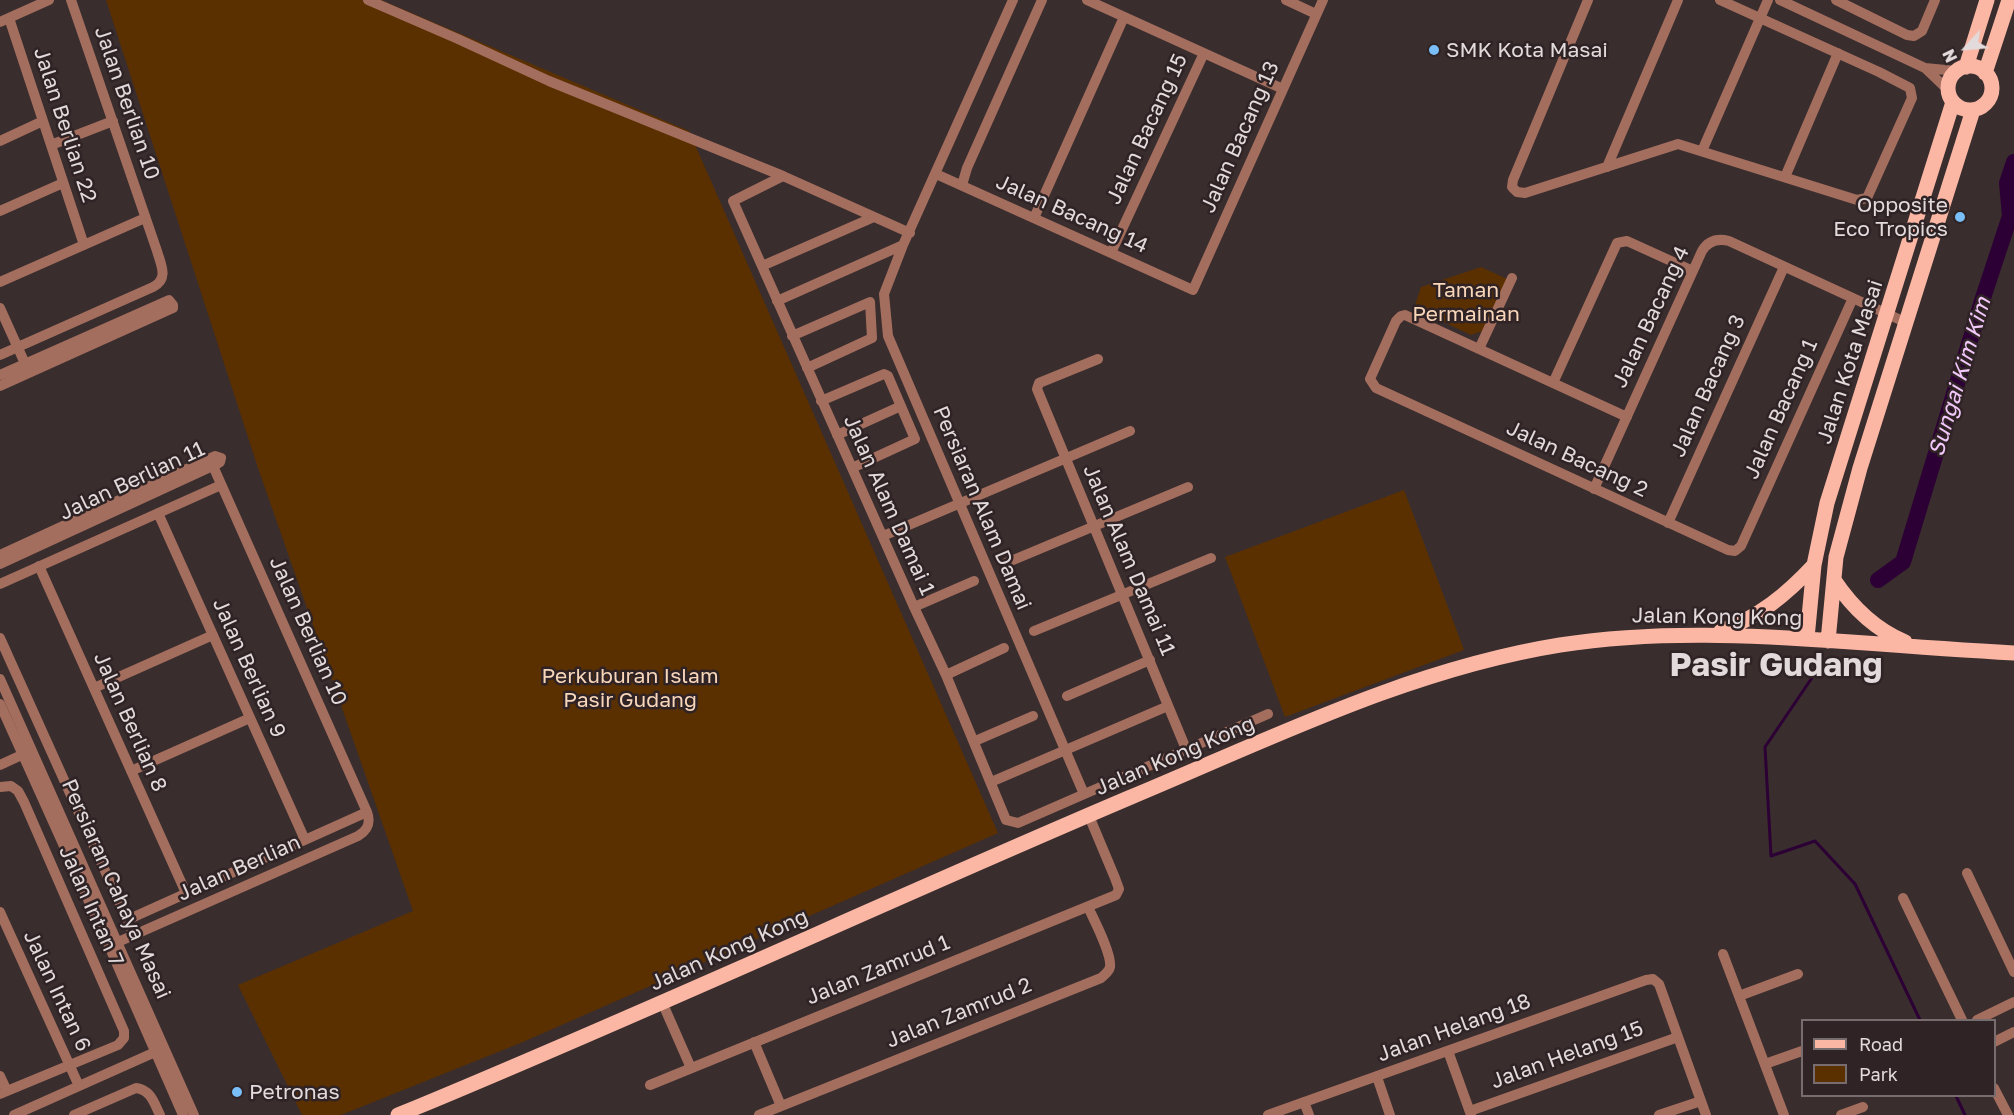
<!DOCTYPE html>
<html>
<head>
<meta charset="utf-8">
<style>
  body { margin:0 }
  #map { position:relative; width:2014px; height:1115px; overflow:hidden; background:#392d2e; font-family:"Golos Text",sans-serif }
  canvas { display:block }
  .legend { position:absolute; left:1801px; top:1019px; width:195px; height:78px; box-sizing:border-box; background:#2f2325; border:2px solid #776c6e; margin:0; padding:8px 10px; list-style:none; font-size:18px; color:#e2dadb }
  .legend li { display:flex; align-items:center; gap:12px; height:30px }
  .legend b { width:30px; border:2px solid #776c6e }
  .north { position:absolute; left:1936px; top:18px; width:60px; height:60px; -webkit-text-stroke:4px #2f2325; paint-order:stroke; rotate:244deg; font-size:16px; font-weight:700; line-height:24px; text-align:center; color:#e2dadb }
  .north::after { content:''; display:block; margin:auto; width:21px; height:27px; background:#e2dadb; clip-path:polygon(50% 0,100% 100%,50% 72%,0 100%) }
</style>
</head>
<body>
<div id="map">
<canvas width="2014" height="1115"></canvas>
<ul class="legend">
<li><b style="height:8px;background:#fbb7a4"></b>Road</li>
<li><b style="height:16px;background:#5b3000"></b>Park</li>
</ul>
<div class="north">N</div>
</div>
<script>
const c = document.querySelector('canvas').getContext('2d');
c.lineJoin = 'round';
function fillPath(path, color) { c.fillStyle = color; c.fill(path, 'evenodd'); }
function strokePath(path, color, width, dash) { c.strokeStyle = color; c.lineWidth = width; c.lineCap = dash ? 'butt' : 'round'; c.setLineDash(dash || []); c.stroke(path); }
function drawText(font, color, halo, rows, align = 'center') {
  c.font = font + ' "Golos Text",sans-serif'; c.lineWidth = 5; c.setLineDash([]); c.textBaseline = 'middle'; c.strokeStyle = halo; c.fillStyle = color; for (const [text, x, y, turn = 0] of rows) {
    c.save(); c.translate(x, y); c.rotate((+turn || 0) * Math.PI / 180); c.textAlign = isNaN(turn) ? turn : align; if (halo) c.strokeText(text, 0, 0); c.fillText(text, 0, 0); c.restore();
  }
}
const green = new Path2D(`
  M106,0H381L689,131L998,833L523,1042L341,1115H302L238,985L413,911L258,468Z
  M1481,267L1507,279L1483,331L1471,335L1414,308L1421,287Z
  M1404,490L1464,650L1285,717L1225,557Z`);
const stream = new Path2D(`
  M1822,663L1765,747L1771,856L1815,841L1855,884L1920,1020
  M1956,1096L1965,1115`);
const river = new Path2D(`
  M1878,580L1903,562L1982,301L2010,216L2007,183L2014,162`);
const street = new Path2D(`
  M368,0L458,39L549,81L783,176L910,233
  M1013,0L903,245L884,294L888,336L1084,794
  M1087,0L1283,89
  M1286,0L1316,14
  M1588,0L1513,180L1512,187L1517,192L1525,193L1678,144L1857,200L1867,198L1912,98L1910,88L1879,72L1720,0
  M1780,0L1925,68
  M1836,0L1907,35L1914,36L1922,31L1935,0
  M9,18L84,245
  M0,22L49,0
  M1948,90L1925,68L1956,71
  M0,141L43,121
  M51,145L113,121
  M1702,151L1768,0
  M1607,167L1678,0
  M936,174L1193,290L1323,0
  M783,176L733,201L914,607L946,675L1006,820L1018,823L1268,714
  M1785,177L1838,53
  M962,185L967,168L1042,0
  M0,211L63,183
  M1034,218L1124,17
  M1111,253L1204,53
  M762,266L874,217
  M0,282L145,218
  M777,301L903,245
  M0,308L27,368
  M792,336L870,302L872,338L807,368
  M1479,349L1512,278
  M0,355L153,287C169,279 161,265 157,251L71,0
  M1098,359L1039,383L1037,389L1186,749
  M0,375L169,300L173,305V308L0,386
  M1553,383L1617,243L1627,241L1693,271
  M821,401L884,374L888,376L915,439L852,468
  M1627,417L1405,315L1401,316L1396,321L1370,379L1376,388L1728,550L1735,551L1741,546L1853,298
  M837,435L901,406
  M1594,489L1702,251C1708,241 1717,238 1729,241L1907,323
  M158,513L305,840
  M1668,523L1784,267
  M883,536L1130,431
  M0,555L215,456L221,458L220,462L217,464L0,564
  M1006,563L1188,487
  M39,566L186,893
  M0,584L221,485
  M914,607L974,581
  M1034,631L1211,558
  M0,638L134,935
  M946,675L1004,648
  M0,679L194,1115
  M94,688L213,635
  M1067,696L1150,660
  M0,704L109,946L183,1115
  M975,741L1033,716
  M0,765L26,753
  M131,771L250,718
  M991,782L1168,706
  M0,787L11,786L18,791L24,802L124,1031V1038L118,1045L0,1094
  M1967,873L2014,972
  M1903,898L1962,1020
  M0,912L79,1086
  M127,920L367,812
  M109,946L358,836C368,830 371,823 367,812L213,466
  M1723,954L1784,1115
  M1739,996L1798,974
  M662,1002L691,1068
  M1977,1020L2014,1002
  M754,1042L781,1106
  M1994,1042L2014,1032
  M1448,1051L1471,1115
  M1765,1064L1802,1051
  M0,1076L7,1091
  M1377,1077L1390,1115
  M650,1085L1116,895L1119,889L1115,878L1089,816
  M1994,1088L2008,1115
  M1304,1102L1309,1115
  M1470,1111L1678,1037
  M14,1115L162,1049
  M74,1115L136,1088C151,1090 154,1103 160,1115
  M759,1115L1101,978C1105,974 1109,972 1110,967C1112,954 1094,920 1088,907
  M1268,1115L1646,980L1653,979L1659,984L1706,1115
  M1659,1115L1701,1101
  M1841,1115L1863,1107`);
const primary = new Path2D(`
  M1948 88a22 22 0 1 1 44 0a22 22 0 1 1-44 0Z
  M1966,67L1987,0
  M1985,73L2009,0
  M1834,580C1852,607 1874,629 1905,642
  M1721,631C1759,617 1786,595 1814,565
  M1807,638L1814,565L1827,503L1953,102
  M1828,641L1836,557L1860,468L1973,110
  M398,1115C644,1014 886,901 1131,797C1270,739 1410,669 1560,645C1657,630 1753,635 1851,642C1905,646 1960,650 2014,653`);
const markers = [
  [1434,50,6,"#7abef8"],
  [1960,217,6,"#7abef8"],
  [237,1092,6,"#7abef8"]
];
const poiNames = [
  ["SMK Kota Masai",1446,50],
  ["Opposite",1948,205,"right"],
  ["Eco Tropics",1948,229,"right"],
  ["Petronas",249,1092]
];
const streetNames = [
  ["Jalan Berlian 10",127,103,71],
  ["Jalan Berlian 22",65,125,72],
  ["Jalan Bacang 15",1147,129,-65],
  ["Jalan Bacang 13",1240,137,-66],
  ["Jalan Bacang 14",1072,214,24],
  ["Jalan Bacang 4",1651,317,-65],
  ["Jalan Kota Masai",1850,362,-72],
  ["Jalan Bacang 3",1708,386,-66],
  ["Jalan Bacang 1",1781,409,-66],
  ["Jalan Bacang 2",1577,459,25],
  ["Jalan Berlian 11",132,481,-25],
  ["Jalan Alam Damai 1",889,505,66],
  ["Persiaran Alam Damai",982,508,67],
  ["Jalan Alam Damai 11",1129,560,67],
  ["Jalan Kong Kong",1717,617,1],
  ["Jalan Berlian 10",308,631,66],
  ["Jalan Berlian 9",249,668,66],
  ["Jalan Berlian 8",130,722,66],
  ["Jalan Kong Kong",1175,756,-23],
  ["Jalan Berlian",239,868,-24],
  ["Persiaran Cahaya Masai",116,889,66],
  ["Jalan Intan 7",91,906,66],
  ["Jalan Kong Kong",729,950,-24],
  ["Jalan Zamrud 1",878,970,-22],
  ["Jalan Intan 6",57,991,65],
  ["Jalan Zamrud 2",959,1013,-22],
  ["Jalan Helang 18",1454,1028,-20],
  ["Jalan Helang 15",1567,1055,-20]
];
const parkNames = [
  ["Taman",1466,290],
  ["Permainan",1466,314],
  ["Perkuburan Islam",630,676],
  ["Pasir Gudang",630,700]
];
const waterNames = [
  ["Sungai Kim Kim",1960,377,-73]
];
const townNames = [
  ["Pasir Gudang",1776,666]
];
fillPath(green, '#5b3000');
strokePath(stream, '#2c0034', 3);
strokePath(river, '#2c0034', 16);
strokePath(street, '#a46e5e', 10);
strokePath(primary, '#fbb7a4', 15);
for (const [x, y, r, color] of markers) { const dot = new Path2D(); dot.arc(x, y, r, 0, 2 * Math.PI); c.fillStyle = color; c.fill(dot); strokePath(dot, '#2f2325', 2); }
drawText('21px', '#e2dadb', '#2f2325', poiNames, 'left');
drawText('21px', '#e2dadb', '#2f2325', streetNames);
drawText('21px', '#f8d6b9', '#2f2325', parkNames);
drawText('italic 22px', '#f2c8fa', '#2f2325', waterNames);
drawText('bold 33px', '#e2dadb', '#2f2325', townNames);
</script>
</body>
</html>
